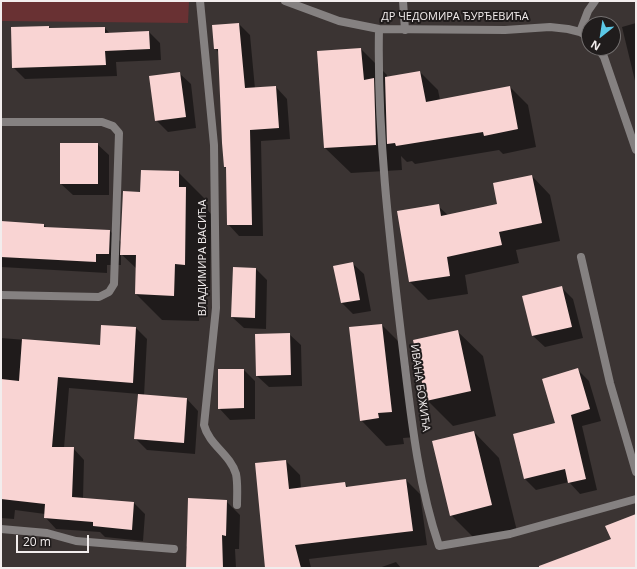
<!DOCTYPE html>
<html>
<head>
<meta charset="utf-8">
<style>
  body { margin:0 }
  #map { position:relative; width:637px; height:569px; overflow:hidden; background:#3b3433; font-family:"Open Sans",sans-serif }
  canvas { display:block }
  .frame { position:absolute; inset:0; border:2px solid #f2eded; pointer-events:none }
  .north { position:absolute; left:581px; top:16px; width:40px; height:40px; box-sizing:border-box; background:#201c1c; border:1px solid #747070; border-radius:50%; rotate:210deg; font-size:11px; font-weight:700; line-height:16px; text-align:center; color:#f2eded }
  .north::after { content:''; display:block; margin:auto; width:14px; height:18px; background:#5bc8e6; clip-path:polygon(50% 0,100% 100%,50% 72%,0 100%) }
  .scale { position:absolute; left:16px; top:535px; width:73px; height:18px; box-sizing:border-box; border:2px solid #f2eded; border-top:0; padding-left:5px; font-size:12px; line-height:14px; white-space:nowrap; color:#f2eded; -webkit-text-stroke:3px #201c1c; paint-order:stroke }
</style>
</head>
<body>
<div id="map">
<canvas width="637" height="569"></canvas>
<div class="frame"></div>
<div class="north">N</div>
<div class="scale">20 m</div>
</div>
<script>
const c = document.querySelector('canvas').getContext('2d');
c.lineJoin = 'round';
function fillPath(path, color) { c.fillStyle = color; c.fill(path, 'evenodd'); }
function strokePath(path, color, width, dash) { c.strokeStyle = color; c.lineWidth = width; c.lineCap = dash ? 'butt' : 'round'; c.setLineDash(dash || []); c.stroke(path); }
function drawText(font, color, halo, rows, align = 'center') {
  c.font = font + ' "Open Sans",sans-serif'; c.lineWidth = 4; c.setLineDash([]); c.textBaseline = 'middle'; c.strokeStyle = halo; c.fillStyle = color; for (const [text, x, y, turn = 0] of rows) {
    c.save(); c.translate(x, y); c.rotate((+turn || 0) * Math.PI / 180); c.textAlign = isNaN(turn) ? turn : align; if (halo) c.strokeText(text, 0, 0); c.fillText(text, 0, 0); c.restore();
  }
}
const green = new Path2D(`
  M1,1H189L188,23L1,21Z`);
const shadow = new Path2D(`
  M636,23V85L622,27Z
  M239,24L250,35L255,89L276,87L287,99L290,139L261,141L263,236H239L228,224L227,169L225,167L219,53L215,48Z
  M49,27L51,29L105,28L110,34L149,32L160,43L161,60L116,62L117,76L25,79L13,67Z
  M361,49L387,75V77L420,72L438,90L440,100L510,87L528,105L536,147L503,154L499,150L415,164L412,161L407,162L401,156L402,170L351,173L325,148Z
  M179,73L191,84L196,128L168,132L156,120Z
  M97,144L109,155V195H73L61,184Z
  M178,172L204,198V206L211,214L210,290L200,289L199,321L162,320L136,294L137,269L121,254V265H107V273L1,267V222L44,225L47,228L110,231L122,243L141,193Z
  M532,176L550,195L560,241L516,250L519,263L465,275L468,294L428,300L410,282L398,212L438,206L448,215L498,205Z
  M352,263L364,274L371,311L353,314L342,303Z
  M256,269L267,280L266,329L244,328L232,317Z
  M561,287L573,299L583,338L545,347L533,336L523,297Z
  M382,325L407,350L417,437L403,438L404,444L386,446L361,420Z
  M102,326L136,328L147,339L144,396L187,399L198,411L195,454L147,450L135,438L139,394L69,388L64,448H73L84,460L83,499L134,503L145,514L143,541L105,537L100,532L56,529L45,517V514L15,510L14,519L1,518V338L101,346Z
  M457,331L483,356L496,416L453,426L427,400Z
  M289,334L301,345L302,386L269,387L257,376Z
  M219,370H244L255,381V419L230,420L219,408Z
  M578,370L589,381L601,421L582,426L597,490L580,494L569,482L536,490L525,479L556,424Z
  M474,432L499,458L517,531L477,541L451,515Z
  M286,461L300,475L301,488L345,484L349,488L406,480L420,494L427,545L309,559L311,568H266Z
  M226,501L240,515L239,549H235L236,568H187L186,547Z
  M396,562L401,568H379Z`);
const building = new Path2D(`
  M239,23L245,88L276,86L279,128L250,130L252,225H227L226,167H224L222,143L218,49H214L212,25Z
  M49,26V28L105,27V33L149,31L150,49L105,51L106,65L12,68L11,27Z
  M361,48L364,80L374,78L376,145L324,148L317,51Z
  M420,71L426,102L510,86L518,129L484,136L483,132L396,146L395,143L387,144L385,77Z
  M180,72L186,117L155,121L149,76Z
  M60,143H98V184H60Z
  M141,170L179,171V187H186L185,265L175,264L174,296L135,294L136,255H120L123,191L140,192Z
  M532,175L542,223L499,232L502,245L447,257L450,276L409,282L397,211L439,204L441,216L497,204L493,183Z
  M1,221L44,224V227L110,230L109,254H96V262L1,257Z
  M353,262L360,300L341,303L333,266Z
  M233,267L256,268L255,318L231,317Z
  M562,286L572,327L532,336L522,296Z
  M382,324L392,412L378,413L379,418L360,421L349,327Z
  M101,325L136,327L133,383L58,377L52,447H74L72,497L134,502L132,530L93,526V522L44,518L45,504L1,499V379L19,381L22,339L100,345Z
  M458,330L471,391L426,401L413,340Z
  M290,333L291,375L256,376L255,334Z
  M578,368L590,409L571,415L586,479L568,483L565,469L524,479L513,434L555,423L542,379Z
  M218,369H244V408L218,409Z
  M138,394L187,398L184,443L134,439Z
  M474,431L492,505L450,516L432,441Z
  M286,460L289,489L345,482L346,487L406,479L413,531L295,545L301,568H265L255,463Z
  M188,498L227,500L226,536L222,535L223,568H186Z
  M636,514V568H539V566L611,539L605,526Z`);
const minor = new Path2D(`
  M200,1L214,145L216,308L204,425C209,445 230,454 236,474C238,484 237,495 237,505
  M285,1L339,21L379,29L505,30L550,27L568,29L580,32L589,37
  M403,1L405,30
  M379,29C377,131 389,233 401,334C410,405 416,478 439,546L510,534L636,499
  M580,32L588,11L595,1
  M598,48L604,57L636,150
  M1,122H102L113,126L119,133L114,284L109,292L99,297L1,295
  M581,257L610,383L636,472
  M1,529L47,533L76,541L174,549`);
const streetNames = [
  ["ДР ЧЕДОМИРА ЂУРЂЕВИЋА",455,17],
  ["ВЛАДИМИРА ВАСИЋА",203,258,-90],
  ["ИВАНА БОЖИЋА",420,388,82]
];
fillPath(green, '#693133');
fillPath(shadow, '#0007');
fillPath(building, '#f9d4d3');
strokePath(minor, '#858181', 8);
drawText('11px', '#f2eded', '#201c1c', streetNames);
</script>
</body>
</html>
